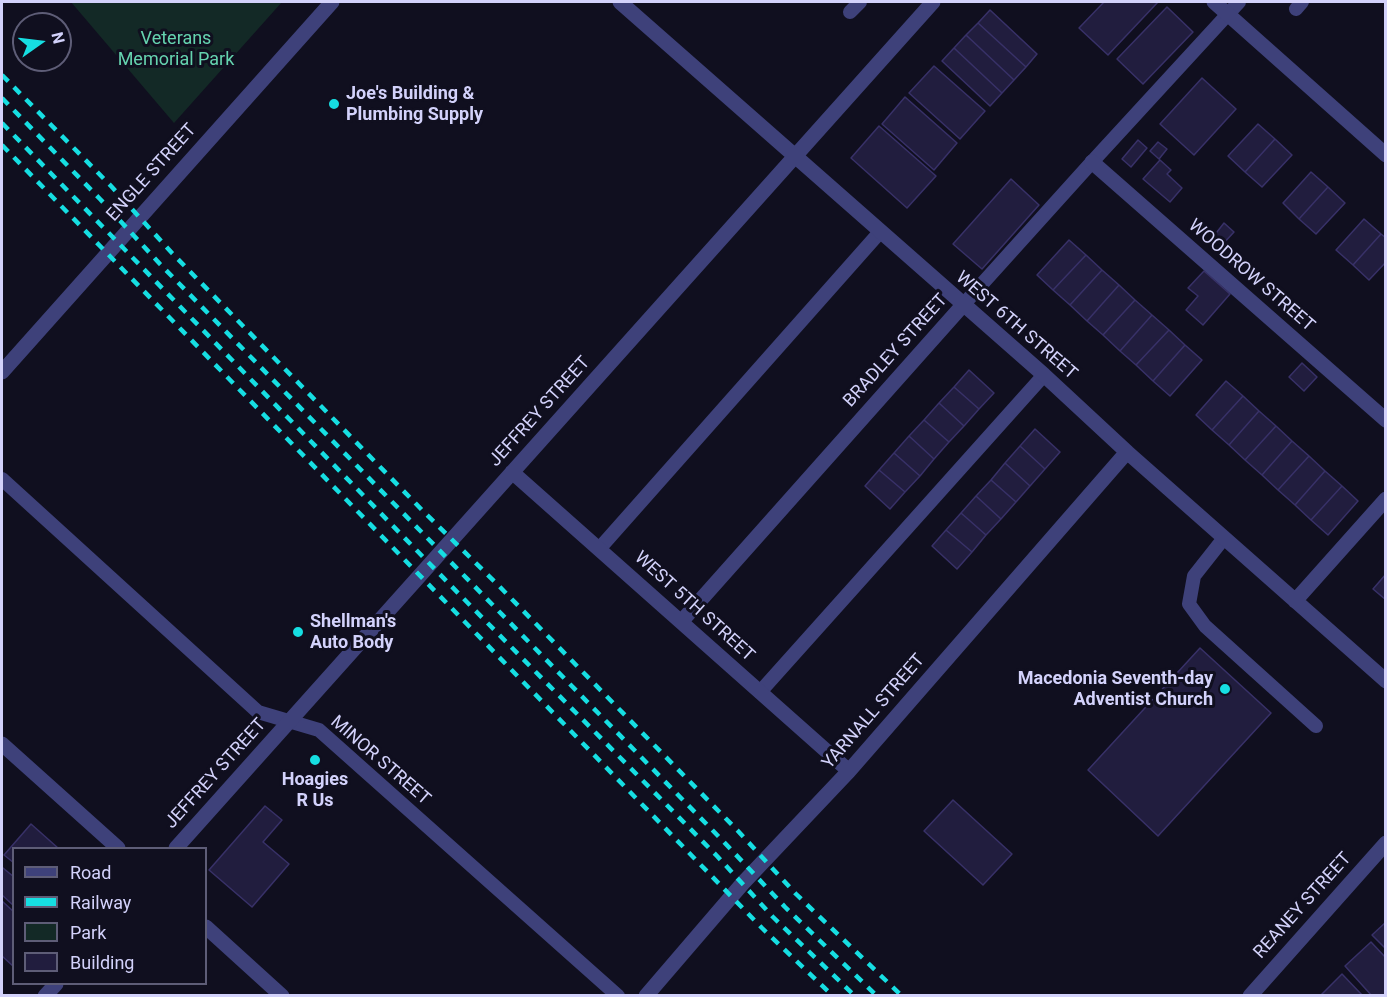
<!DOCTYPE html>
<html>
<head>
<meta charset="utf-8">
<style>
  body { margin:0 }
  #map { position:relative; width:1387px; height:997px; overflow:hidden; background:#100f1f; font-family:Roboto,sans-serif }
  canvas { display:block }
  .frame { position:absolute; inset:0; border:3px solid #d3d2fb; pointer-events:none }
  .legend { position:absolute; left:12px; top:847px; width:195px; height:138px; box-sizing:border-box; background:#100f1f; border:2px solid #5e5d77; margin:0; padding:8px 10px; list-style:none; font-size:18px; color:#d3d2fb }
  .legend li { display:flex; align-items:center; gap:12px; height:30px }
  .legend b { width:30px; border:2px solid #5e5d77 }
  .north { position:absolute; left:12px; top:12px; width:60px; height:60px; box-sizing:border-box; background:#100f1f; border:2px solid #5e5d77; border-radius:50%; rotate:76deg; font-size:16px; font-weight:700; line-height:24px; text-align:center; color:#d3d2fb }
  .north::after { content:''; display:block; margin:auto; width:21px; height:27px; background:#16dee2; clip-path:polygon(50% 0,100% 100%,50% 72%,0 100%) }
</style>
</head>
<body>
<div id="map">
<canvas width="1387" height="997"></canvas>
<div class="frame"></div>
<ul class="legend">
<li><b style="height:8px;background:#3e417a"></b>Road</li>
<li><b style="height:8px;background:#16dee2"></b>Railway</li>
<li><b style="height:16px;background:#132926"></b>Park</li>
<li><b style="height:16px;background:#211d3e"></b>Building</li>
</ul>
<div class="north">N</div>
</div>
<script>
const c = document.querySelector('canvas').getContext('2d');
c.lineJoin = 'round';
function fillPath(path, color) { c.fillStyle = color; c.fill(path, 'evenodd'); }
function strokePath(path, color, width, dash) { c.strokeStyle = color; c.lineWidth = width; c.lineCap = dash ? 'butt' : 'round'; c.setLineDash(dash || []); c.stroke(path); }
function drawText(font, color, halo, rows, align = 'center') {
  c.font = font + ' Roboto,sans-serif'; c.lineWidth = 6; c.setLineDash([]); c.textBaseline = 'middle'; c.strokeStyle = halo; c.fillStyle = color; for (const [text, x, y, turn = 0] of rows) {
    c.save(); c.translate(x, y); c.rotate((+turn || 0) * Math.PI / 180); c.textAlign = isNaN(turn) ? turn : align; if (halo) c.strokeText(text, 0, 0); c.fillText(text, 0, 0); c.restore();
  }
}
const green = new Path2D(`
  M71,2H282L174,123Z`);
const building = new Path2D(`
  M1104,2H1158L1108,55L1079,28Z
  M1167,7L1193,32L1143,84L1117,59Z
  M990,10L1037,54L1026,67L978,23Z
  M978,23L1026,67L1014,80L966,35Z
  M966,35L1014,80L1002,93L954,48Z
  M954,48L1002,93L990,106L942,61Z
  M934,66L985,111L960,139L909,93Z
  M1202,78L1236,109L1194,155L1160,124Z
  M905,97L957,143L934,170L882,124Z
  M1258,124L1275,139L1245,172L1228,156Z
  M879,126L936,176L907,208L851,158Z
  M1275,139L1292,155L1262,187L1245,172Z
  M1138,140L1147,148L1131,167L1122,159Z
  M1158,142L1167,149L1159,159L1150,151Z
  M1160,160L1171,170L1167,174L1182,188L1170,202L1143,179Z
  M1311,172L1328,187L1299,219L1283,203Z
  M1011,179L1039,205L982,269L953,244Z
  M1328,187L1345,203L1316,234L1299,219Z
  M1364,219L1381,234L1353,265L1336,250Z
  M1224,223L1234,232L1222,245L1213,237Z
  M1381,234L1386,238V262L1369,280L1353,265Z
  M1069,240L1086,255L1053,290L1037,275Z
  M1086,255L1102,270L1070,305L1053,290Z
  M1102,270L1119,285L1087,321L1070,305Z
  M1204,271L1230,294L1203,325L1186,310L1198,296L1188,288Z
  M1119,285L1135,300L1103,335L1087,321Z
  M1135,300L1152,315L1120,351L1103,335Z
  M1152,315L1169,330L1136,365L1120,351Z
  M1169,330L1185,345L1153,381L1136,365Z
  M1185,345L1202,360L1170,396L1153,381Z
  M1302,363L1317,377L1304,391L1289,377Z
  M969,370L994,393L979,409L954,387Z
  M1226,381L1243,396L1212,430L1196,415Z
  M954,387L979,409L964,426L939,403Z
  M1243,396L1259,411L1229,445L1212,430Z
  M939,403L964,426L949,442L924,420Z
  M1259,411L1276,426L1245,460L1229,445Z
  M924,420L949,442L934,459L909,436Z
  M1276,426L1292,441L1262,475L1245,460Z
  M1035,429L1060,452L1045,469L1020,446Z
  M909,436L934,459L920,476L894,453Z
  M1292,441L1309,456L1278,490L1262,475Z
  M1020,446L1045,469L1030,486L1005,463Z
  M894,453L920,476L905,492L879,470Z
  M1309,456L1325,471L1295,505L1278,490Z
  M1005,463L1030,486L1016,502L991,480Z
  M879,470L905,492L890,509L865,486Z
  M1325,471L1342,486L1311,520L1295,505Z
  M991,480L1016,502L1001,519L976,496Z
  M1342,486L1358,501L1328,535L1311,520Z
  M976,496L1001,519L986,535L961,513Z
  M961,513L986,535L972,552L946,530Z
  M946,530L972,552L957,569L932,546Z
  M1386,574V600L1373,589Z
  M1200,648L1271,713L1158,836L1088,770Z
  M953,800L1012,854L983,885L924,831Z
  M265,806L282,820L263,842L289,864L252,907L209,870Z
  M31,824L58,848H14V863L4,855Z
  M3,868L14,877V906L2,895V870Z
  M2,901L14,912V967L2,956Z
  M1386,922V949L1372,935Z
  M1371,942L1386,958V996H1372L1345,966Z
  M1342,974L1363,996H1320Z`);
const service = new Path2D(`
  M1296,9L1302,2
  M850,12L860,2
  M963,305L1092,162L1239,2
  M2,479L258,712L319,730L618,996
  M1224,538L1194,576L1189,604L1205,626L1316,726
  M599,549L880,232
  M760,692L1044,375`);
const minor = new Path2D(`
  M620,2L1044,375L1127,452L1386,681
  M1214,2L1386,155
  M1092,162L1386,420
  M512,472L849,771
  M1295,601L1386,499
  M681,622L963,305
  M2,744L118,848
  M176,848L933,2
  M206,927L282,996
  M45,996L56,984
  M646,996L743,883L849,771L1127,452
  M1250,996L1386,843`);
const tertiary = new Path2D(`
  M2,372L332,2`);
const rail = new Path2D(`
  M2,75L111,186L172,253L423,511L499,586L738,831L796,894L902,996
  M2,98L100,199L160,264L723,841L785,907L877,996
  M2,123L459,594L717,856L773,917L855,996
  M2,145L762,928L833,996`);
const markers = [
  [334,104,6,"#16dee2"],
  [298,632,6,"#16dee2"],
  [1225,689,6,"#16dee2"],
  [315,760,6,"#16dee2"]
];
const parkNames = [
  ["Veterans",176,39],
  ["Memorial Park",176,60]
];
const poiNames = [
  ["Joe's Building &",346,94],
  ["Plumbing Supply",346,115],
  ["Shellman's",310,622],
  ["Auto Body",310,643],
  ["Macedonia Seventh-day",1213,679,"right"],
  ["Adventist Church",1213,700,"right"],
  ["Hoagies",315,780,"center"],
  ["R Us",315,801,"center"]
];
const streetNames = [
  ["ENGLE STREET",152,173,-48],
  ["WOODROW STREET",1251,276,41],
  ["WEST 6TH STREET",1016,326,41],
  ["BRADLEY STREET",896,351,-48],
  ["JEFFREY STREET",540,412,-48],
  ["WEST 5TH STREET",694,607,42],
  ["YARNALL STREET",874,712,-49],
  ["MINOR STREET",380,761,41],
  ["JEFFREY STREET",216,774,-48],
  ["REANEY STREET",1303,906,-48]
];
fillPath(green, '#132926');
fillPath(building, '#211d3e');
strokePath(building, '#383168', 1.5);
strokePath(service, '#3e417a', 14);
strokePath(minor, '#3e417a', 15);
strokePath(tertiary, '#3e417a', 15);
strokePath(rail, '#16dee2', 4.5, [9, 8]);
for (const [x, y, r, color] of markers) { const dot = new Path2D(); dot.arc(x, y, r, 0, 2 * Math.PI); c.fillStyle = color; c.fill(dot); strokePath(dot, '#100f1f', 2); }
drawText('18px', '#65d3af', '#100f1f', parkNames);
drawText('bold 18px', '#d3d2fb', '#100f1f', poiNames, 'left');
drawText('18px', '#d3d2fb', '#100f1f', streetNames);
</script>
</body>
</html>
